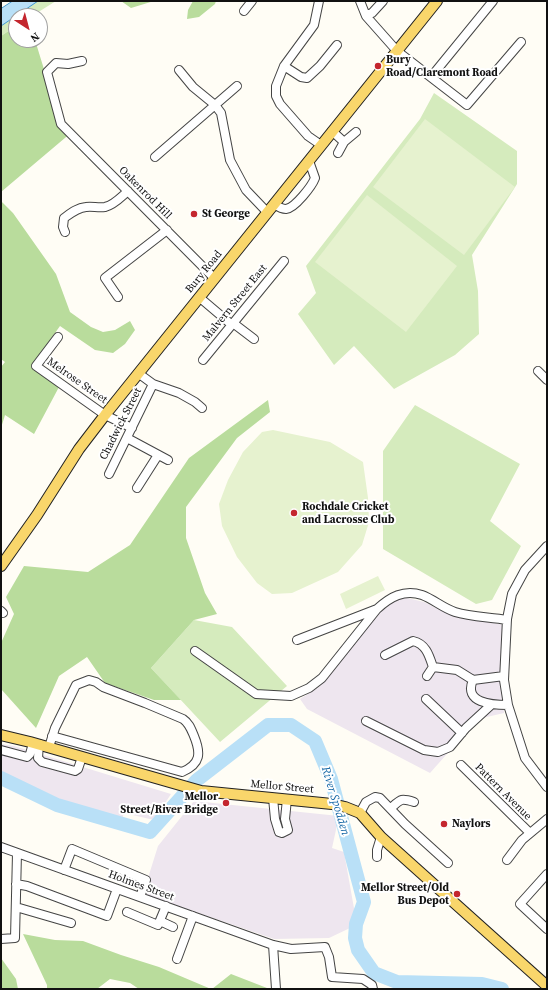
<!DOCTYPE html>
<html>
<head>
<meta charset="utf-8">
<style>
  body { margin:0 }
  #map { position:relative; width:548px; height:990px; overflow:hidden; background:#fffdf5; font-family:"Source Serif 4",serif }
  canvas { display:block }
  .frame { position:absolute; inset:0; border:2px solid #111; pointer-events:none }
  .north { position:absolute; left:8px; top:8px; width:40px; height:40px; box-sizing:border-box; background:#fff; border:1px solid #a0a0a0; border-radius:50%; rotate:144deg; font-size:11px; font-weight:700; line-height:16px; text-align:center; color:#111 }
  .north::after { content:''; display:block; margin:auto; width:14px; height:18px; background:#c4262e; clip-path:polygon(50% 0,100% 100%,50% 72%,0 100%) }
</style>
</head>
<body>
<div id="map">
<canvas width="548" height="990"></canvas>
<div class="frame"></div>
<div class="north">N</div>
</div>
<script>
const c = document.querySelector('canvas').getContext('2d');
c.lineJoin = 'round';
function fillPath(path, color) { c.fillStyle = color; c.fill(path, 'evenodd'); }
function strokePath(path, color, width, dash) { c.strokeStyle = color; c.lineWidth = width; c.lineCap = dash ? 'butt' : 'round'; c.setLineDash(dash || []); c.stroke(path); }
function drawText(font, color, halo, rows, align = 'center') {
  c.font = font + ' "Source Serif 4",serif'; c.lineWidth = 4; c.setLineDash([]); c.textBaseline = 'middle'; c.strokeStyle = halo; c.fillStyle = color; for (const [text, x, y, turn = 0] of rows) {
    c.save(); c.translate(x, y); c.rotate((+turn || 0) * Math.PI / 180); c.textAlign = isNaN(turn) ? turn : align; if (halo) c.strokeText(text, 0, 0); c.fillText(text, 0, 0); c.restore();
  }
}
const industrial = new Path2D(`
  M403,597L424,602L453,616L505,625L502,686L504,713L478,719L430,773L307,709L300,699L320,686L373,617L384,606Z
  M1,744L14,746L171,794L154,820L124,813L122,819L72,807L24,787L1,774Z
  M194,801L339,816L332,848L344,852L355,914L350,928L329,938L274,939L143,894L158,846Z`);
const green = new Path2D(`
  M38,1H56L32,16H16Z
  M16,16V26L1,36V26Z
  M434,93L517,151V184L472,255L478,291L479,334L455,355L394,389L354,346L334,365L298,314L316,293L306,266L420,119Z
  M415,405L520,464L490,521L521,546L492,600L476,604L383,549V451Z
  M194,620L232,627L287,686L220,742L151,668Z`);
const forest = new Path2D(`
  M121,1H154L131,8Z
  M193,1H216L215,4L199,17L187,19L188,10Z
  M16,26V40H35L59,118L72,132L1,192V36Z
  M1,201L13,213L56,274L70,312L91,327L103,332L115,330L130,321L135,330L125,344L113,353L95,350L60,326L32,365L59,387L34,434L5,415L1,428V367L5,362L1,359Z
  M268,400L270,412L237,438L186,507V538L205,593L217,614L194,620L151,668L181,700H154L105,683L87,657L59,676L36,728L1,689V643L14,614L6,597L24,566L88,572L130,545L189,458Z
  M23,934L55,940L83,941L121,955L159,967L211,989H139L130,983L110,979L97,989H47V985Z
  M1,958L16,979L18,989H1Z
  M231,974L267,988V989H212Z`);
const pitch = new Path2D(`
  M425,119L515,187L464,255L373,187Z
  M367,195L457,266L406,332L315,262Z
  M273,430L330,442L363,462L368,498L369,522L362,545L338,572L292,593L272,594L257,583L237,557L222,526L219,504L228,480L243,452L262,432Z
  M378,576L385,590L346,609L340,594Z`);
const water = new Path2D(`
  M13,1H38L1,26V9Z`);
const river = new Path2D(`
  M1,778L57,805L150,832L197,780L268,725H291L315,741L331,779L364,902L356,924L355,938L358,950L374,973L397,982L482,984L502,989`);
const minor = new Path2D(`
  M319,1L314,25L284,66L276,86V96L280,104L308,136L321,145
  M360,1L366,16L397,51L467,105L521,42
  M244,11L252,1
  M366,15L372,13L383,1
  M82,61L68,64L56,63L47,72L61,124L214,278
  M284,66L301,77L307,78L320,66L337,45
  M179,70L193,87L215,105L221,113L230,160L246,190L267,212
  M431,77L493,1
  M332,131L344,142
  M338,153L344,142L356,132
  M155,157L237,86
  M274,204C277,206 281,209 286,209C295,208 312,186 315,178L309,161
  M65,232L63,227L64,218C71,213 77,208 86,207C92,206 98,208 105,207C114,205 121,197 128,191
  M118,297L105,278L167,230
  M199,297L232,325
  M233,323L254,339
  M58,337L36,366L105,415L132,428
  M203,360L284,261
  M538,371L547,380
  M138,373L153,384L179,393L195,402L202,408
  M127,438L168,460
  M109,474L153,384
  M137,488L158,455
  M547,546L525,570L512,594L507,619L504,680L508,705L525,758L547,787
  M1,611L3,613
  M297,640L377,609C390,597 404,589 422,595C433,599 443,608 455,612C471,617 490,617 507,620
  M195,651L256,694L291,696L309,688L322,678L377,609
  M385,655L413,641C426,644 429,655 433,667
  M427,676L433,667L457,670L473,680
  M504,676L473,680C463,703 492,705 508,705
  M426,699L462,733
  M366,721L424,750L438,752L450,747L466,728L491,705
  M39,744L38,758L42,762L75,771L78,769L82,757
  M49,747L55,728L76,685L89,680L96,682L103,687L145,703L183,719C189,723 191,729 194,736C201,753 201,764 182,772L52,736
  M1,750L27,757L30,754L33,743
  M461,765L530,833
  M273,798L275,819L279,832L282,833L288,830L285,819L287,799
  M391,808C401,799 401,798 414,802
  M360,813L366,802L375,797L380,798L405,824L448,863
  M1,847L273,945L291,949L325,947L329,957L332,977L363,979L372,985L373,989
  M377,857V850L381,837
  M507,860L522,840L547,819
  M64,870L72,849L146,880L140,897
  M547,874L520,904L547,929
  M16,884L27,886L107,916L117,889
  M16,907L71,923
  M127,912L158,925L166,906
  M160,921L173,927
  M1,939L15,938L17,853
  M273,945L276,989
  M177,959L193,916`);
const major = new Path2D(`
  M1,566L37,515L79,449L105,415L437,1
  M1,735L30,742L201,791L332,804L345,807L360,813L381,837L547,986`);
const markers = [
  [378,66,4,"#c4262e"],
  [194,214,4,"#c4262e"],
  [294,513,4,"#c4262e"],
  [226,803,4,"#c4262e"],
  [444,824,4,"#c4262e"],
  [457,894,4,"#c4262e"]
];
const poiNames = [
  ["Bury",386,60],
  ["Road/Claremont Road",386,73],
  ["St George",202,214],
  ["Rochdale Cricket",302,507],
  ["and Lacrosse Club",302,520],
  ["Mellor",218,797,"right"],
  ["Street/River Bridge",218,810,"right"],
  ["Naylors",452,824],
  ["Mellor Street/Old",449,888,"right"],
  ["Bus Depot",449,901,"right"]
];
const streetNames = [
  ["Oakenrod Hill",145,193,45],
  ["Bury Road",204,272,-51],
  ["Malvern Street East",235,303,-51],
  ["Melrose Street",77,381,35],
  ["Chadwick Street",121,424,-63],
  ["Mellor Street",282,787,5],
  ["Pattern Avenue",503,792,45],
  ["Holmes Street",141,886,20]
];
const waterNames = [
  ["River Spodden",335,801,73]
];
fillPath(industrial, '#eee6ef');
fillPath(green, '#d5ebbd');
fillPath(forest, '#b9dc9c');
fillPath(pitch, '#e6f2cf');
fillPath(water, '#b9e0f7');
strokePath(water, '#3f96cf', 1);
strokePath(river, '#b9e0f7', 14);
strokePath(minor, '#444', 10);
strokePath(major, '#222', 12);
strokePath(minor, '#fff', 8);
strokePath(major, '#f9d66b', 10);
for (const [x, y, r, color] of markers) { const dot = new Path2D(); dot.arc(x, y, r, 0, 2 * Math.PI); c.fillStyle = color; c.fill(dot); strokePath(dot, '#fff', 1.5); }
drawText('bold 11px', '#111', '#fff', poiNames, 'left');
drawText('11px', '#111', '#fff', streetNames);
drawText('italic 12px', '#1768a6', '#fff', waterNames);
</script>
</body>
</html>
